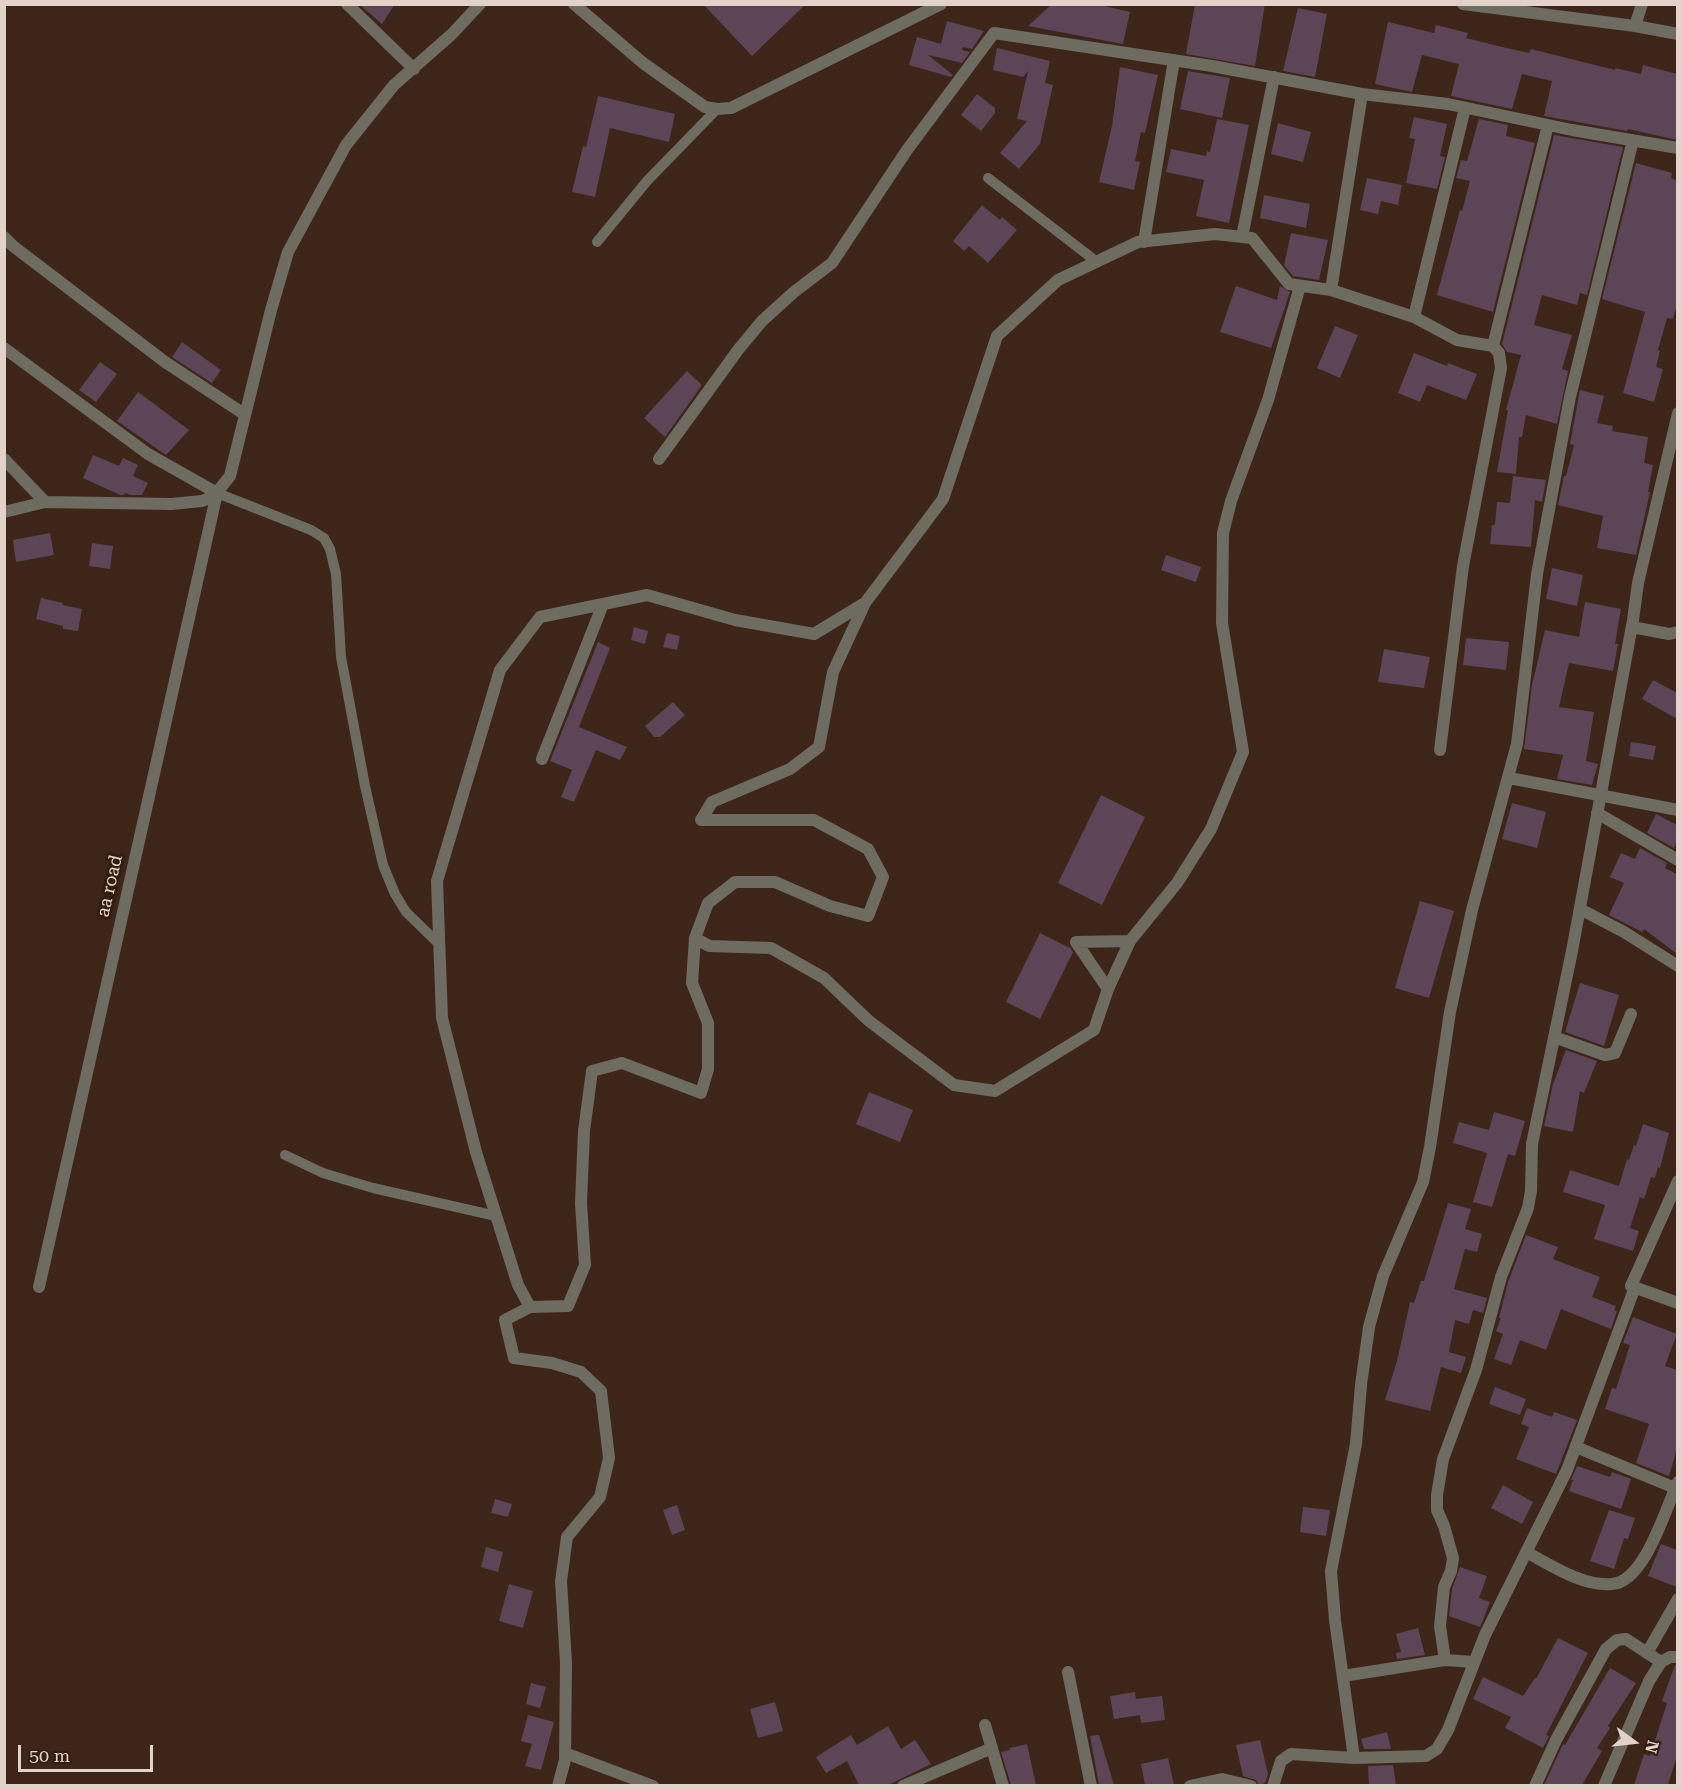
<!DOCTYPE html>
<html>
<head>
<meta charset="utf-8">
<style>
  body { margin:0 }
  #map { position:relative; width:1682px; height:1790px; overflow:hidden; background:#3d251a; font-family:"Roboto Serif",serif }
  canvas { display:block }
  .frame { position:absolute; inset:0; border:6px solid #e2d2ca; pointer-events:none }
  .north { position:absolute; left:1604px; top:1712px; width:60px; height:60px; -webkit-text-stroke:4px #331c10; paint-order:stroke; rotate:105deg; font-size:16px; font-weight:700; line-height:24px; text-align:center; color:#e2d2ca }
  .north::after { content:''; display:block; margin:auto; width:21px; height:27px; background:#e2d2ca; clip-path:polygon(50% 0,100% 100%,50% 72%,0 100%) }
  .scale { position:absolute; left:18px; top:1745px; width:135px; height:27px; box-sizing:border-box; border:3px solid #e2d2ca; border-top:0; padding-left:8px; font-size:18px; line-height:21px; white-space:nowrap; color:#e2d2ca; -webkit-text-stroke:4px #331c10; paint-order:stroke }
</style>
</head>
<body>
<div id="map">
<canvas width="1682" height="1790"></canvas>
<div class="frame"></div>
<div class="north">N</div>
<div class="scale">50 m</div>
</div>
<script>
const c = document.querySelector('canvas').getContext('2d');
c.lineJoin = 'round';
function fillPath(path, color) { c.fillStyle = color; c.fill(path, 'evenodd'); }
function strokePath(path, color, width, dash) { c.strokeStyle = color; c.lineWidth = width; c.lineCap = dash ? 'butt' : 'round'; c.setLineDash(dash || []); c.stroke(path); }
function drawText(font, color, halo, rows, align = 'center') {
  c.font = font + ' "Roboto Serif",serif'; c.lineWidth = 6; c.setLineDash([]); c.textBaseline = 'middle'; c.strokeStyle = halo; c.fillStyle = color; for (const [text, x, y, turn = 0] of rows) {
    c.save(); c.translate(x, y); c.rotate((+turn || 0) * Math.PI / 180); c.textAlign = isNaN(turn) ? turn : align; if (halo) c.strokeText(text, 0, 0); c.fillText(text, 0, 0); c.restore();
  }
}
const building = new Path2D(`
  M359,4H395L382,24Z
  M703,4H806L752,56Z
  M1052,4H1096L1130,12L1123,44L1028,26Z
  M1195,4H1265L1255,66L1186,54Z
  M1298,8L1327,14L1315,77L1283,71Z
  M947,21L984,31L972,49L963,47L962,50L970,52L962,63L928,55L953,75L951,77L909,65L917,37L941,44Z
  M1388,22L1434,33L1436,25L1468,33L1466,38L1498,46L1529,53L1531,49L1615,70V68L1641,74L1643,65L1677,74V140L1628,129L1627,131L1544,116L1552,81L1522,74L1512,109L1451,96L1459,64L1422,55L1412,92L1375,84Z
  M997,48L1050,61L1045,83L1053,85L1040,144L1019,169L1000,153L1027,121L1017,119L1028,71L1023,77L993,70Z
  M1120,67L1158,75L1145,133L1141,132L1135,161L1140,162L1134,190L1099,182L1112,126Z
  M1188,71L1230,78L1222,118L1180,109Z
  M977,94L995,108V113L981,131L961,115Z
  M598,96L675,114L669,142L610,128L595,197L572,192L583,146L586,147Z
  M1414,117L1447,124L1440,156L1445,157L1437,189L1406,183L1415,139L1409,138Z
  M1217,119L1249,125L1229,223L1196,216L1204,180L1166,172L1171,149L1206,156L1207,151L1210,152Z
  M1479,119L1508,125L1506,136L1535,143L1493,312L1437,295L1460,210L1462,211L1470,181L1456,178L1461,160L1467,161Z
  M1278,123L1311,132L1303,162L1271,154Z
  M1554,135L1623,147L1587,295L1580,293L1577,305L1542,295L1534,325L1572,335L1562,369L1568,371L1557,424L1526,415L1522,437H1519L1516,474L1497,472L1508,410H1506L1521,355L1507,352L1502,344Z
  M1636,163L1672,173L1671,178L1677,180V305L1673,319L1667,318L1658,350L1660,351L1656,367L1663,369L1654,402L1623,393L1645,312L1602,299Z
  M1367,178L1402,185L1398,205L1381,201L1378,214L1360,210Z
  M1264,195L1310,204L1306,228L1260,218Z
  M982,205L1000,220L1002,217L1017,230L988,263L969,246L964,251L953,241Z
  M1291,233L1328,240L1319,280L1293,276L1284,265Z
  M1236,286L1277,300L1280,286L1290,292L1271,348L1220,332Z
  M1335,326L1358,335L1340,378L1317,368Z
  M182,342L221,370L212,383L172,357Z
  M1414,353L1447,366L1448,363L1477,374L1466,400L1427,385L1420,402L1398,393Z
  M100,362L117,374L96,402L79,390Z
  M687,371L702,385L665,437L644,418Z
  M1580,390L1604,396L1597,423L1613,426L1612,431L1648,437L1644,463L1653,465L1648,492H1650L1636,555L1597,548L1603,516L1558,505L1564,476H1566L1574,445L1570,444Z
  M138,392L189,430L166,455L117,421Z
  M93,455L119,466L123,458L138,465L133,476L148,483L142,495H131L125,493L124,495H120L83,478Z
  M1513,476L1546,480L1542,502L1535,500L1531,547L1490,544L1492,525H1495L1497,502L1510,503Z
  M50,533L54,555L16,562L13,540Z
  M92,543L113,546L110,569L89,566Z
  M1166,555L1201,567L1196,582L1161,570Z
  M1552,568L1583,575L1577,606L1546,599Z
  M41,598L63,603L62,605L82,609L78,631L63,629V626L36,619Z
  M1585,602L1621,609L1615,644H1618L1613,671L1569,663L1559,707L1594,712L1586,761L1598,764L1592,785L1557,779L1563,755L1524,749L1532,685L1545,630L1579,637Z
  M634,627L648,631L645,644L631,640Z
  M667,633L680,636L677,650L663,647Z
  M1466,638L1509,642L1506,670L1463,665Z
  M598,642L610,648L579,727L627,747L620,760L596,750L574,802L561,797L572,770L550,761Z
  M1384,649L1430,657L1424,688L1378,682Z
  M1653,680L1677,693V719L1642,699Z
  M673,702L685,715L660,737H654L645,726Z
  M1631,742L1656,746L1653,760L1629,756Z
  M1101,795L1145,817L1102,905L1058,883Z
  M1512,803L1546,812L1537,848L1502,839Z
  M1656,814L1677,825V840L1674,848L1647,833Z
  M1640,848L1667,863L1665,868L1677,874V954L1644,929L1642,932L1609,915L1624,883L1610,877L1621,853L1635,859Z
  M1420,901L1454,911L1429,998L1395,988Z
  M1040,933L1070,948L1073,952L1040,1019L1006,1002Z
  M1580,983L1619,995L1604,1046L1565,1032Z
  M1566,1050L1597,1061L1584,1093L1580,1091L1573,1132L1544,1126L1553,1084Z
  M869,1092L913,1110L900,1142L856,1124Z
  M1494,1112L1525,1121L1515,1156L1508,1154L1492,1207L1473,1202L1487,1153L1453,1143L1459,1122L1489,1130Z
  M1643,1124L1669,1133L1660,1168L1658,1167L1655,1178L1651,1177L1644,1199L1640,1197L1630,1228L1639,1231L1633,1251L1594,1239L1605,1205L1563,1192L1570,1170L1619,1186L1627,1159L1629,1160L1634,1145L1636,1146Z
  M1448,1203L1471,1209L1465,1229L1482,1234L1477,1252L1465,1249L1454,1289L1487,1298L1483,1313L1473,1310L1469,1324L1455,1320L1449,1352L1466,1357L1461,1373L1441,1367L1430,1411L1385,1400L1397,1361L1410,1302L1414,1303L1421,1281H1424Z
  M1526,1235L1558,1247L1553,1259L1600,1277L1592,1297L1616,1306L1614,1310L1617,1311L1611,1329L1561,1309L1546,1350L1520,1340L1511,1365L1494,1359L1503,1334L1496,1331L1501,1318H1499L1508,1282Z
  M1633,1317L1677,1334L1665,1366L1677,1370V1449L1669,1476L1636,1463L1649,1424L1605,1409L1612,1388L1616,1389L1630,1345L1623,1343Z
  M1495,1387L1526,1399L1520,1415L1489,1404Z
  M1527,1408L1552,1417L1554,1412L1577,1420L1556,1474L1516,1459L1529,1427L1521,1424Z
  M1577,1466L1610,1477L1612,1472L1631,1479L1621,1509L1569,1491L1573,1480H1571Z
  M1503,1485L1533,1502L1522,1524L1491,1508Z
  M495,1499L512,1504L508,1517L491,1513Z
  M677,1505L685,1530L672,1535L663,1510Z
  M1303,1507L1330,1510L1326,1536L1300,1532Z
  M1609,1510L1635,1518L1628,1539L1624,1538L1614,1569L1590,1561Z
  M1661,1544L1677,1550V1587L1648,1576Z
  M486,1547L503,1552L498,1572L481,1567Z
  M1460,1567L1487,1576L1479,1598L1490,1602L1480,1627L1449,1616L1452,1589Z
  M509,1584L533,1591L523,1628L499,1621Z
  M1418,1628L1425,1655L1397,1659L1396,1653L1401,1652L1396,1634Z
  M1558,1638L1588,1653L1546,1735L1549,1736L1543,1748L1505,1728L1511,1717L1473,1699L1483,1677L1523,1696L1535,1678L1536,1679Z
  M1675,1665H1677V1756L1668,1785H1634L1644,1754L1650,1756L1667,1703L1662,1701Z
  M1610,1668L1636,1683L1608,1726L1610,1728L1597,1748L1602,1751L1582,1785H1544L1563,1744L1565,1745Z
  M531,1683L546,1687L540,1708L526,1704Z
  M1135,1692L1136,1699L1162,1696L1165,1720L1141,1723L1140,1715L1114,1719L1110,1696Z
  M775,1702L783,1731L758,1738L750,1709Z
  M528,1715L554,1722L541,1770L525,1766L532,1744L521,1741Z
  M888,1726L901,1749L915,1740L931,1764L888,1785H859L847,1761L826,1773L816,1757L851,1735L857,1745Z
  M1387,1732L1391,1749H1364L1361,1739Z
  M1099,1735L1114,1785H1099L1090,1736Z
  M1260,1740L1268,1774L1265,1783L1259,1785L1256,1780L1243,1776L1236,1745Z
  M1027,1744L1036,1785H1011L1001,1752L1010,1750V1748Z
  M1168,1758L1174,1785H1145L1141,1764Z
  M1393,1765L1396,1785H1369L1368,1766Z`);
const lane = new Path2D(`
  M988,178L1097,262
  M597,242L647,181L717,109
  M217,493L311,530L324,538L330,549L336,574L341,657L365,786L383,865L395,894L406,912L439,944
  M285,1155L323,1173L373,1188L496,1216`);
const street = new Path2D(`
  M347,4L414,69
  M574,4L643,63L705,107L717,109L731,108L941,4
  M1463,4L1635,26
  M1642,4L1635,26L1678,34
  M4,237L13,246L165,362L244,414
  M1242,237L1274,77
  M1144,242L1174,60
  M1331,290L1414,317L1457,340L1493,346L1548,125
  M1414,317L1465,108
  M4,348L148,454L217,493L39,1287
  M4,459L45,502
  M659,459L738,350L762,321L794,292L832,263L907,150L994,33L1212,66L1362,94L1448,104L1572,130L1678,148
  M4,512L45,502L171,504L202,501L214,496L230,476L271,310L288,252L346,145L394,85L452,34L480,4
  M1632,627L1669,634L1678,632
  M1440,750L1463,566L1501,368L1499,353L1493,346
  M542,759L603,604
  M1509,778L1678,810
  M1597,813L1678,860
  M1580,909L1624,932L1678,966
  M695,938L692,983L708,1023V1069L701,1093L622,1063L592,1071L584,1131L581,1203L585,1265L568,1306L530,1307L518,1285L476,1152L442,1018L437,881L500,670L540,617L647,595L735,620L814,634L865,603
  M1076,942L1108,989L1094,1030L995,1091L954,1085L869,1021L824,978L771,948L709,946L695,938L708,903L735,882H775L830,906L868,916L883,877L868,849L814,820H701L712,802L790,769L819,747L833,672L865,603L943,499L997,336L1058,280L1138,242L1215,234L1252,238L1289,284L1331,290L1362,94
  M1076,942L1130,941
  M1108,989L1130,941L1177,883L1211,829L1243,752L1222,623L1223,533L1231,501L1268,400L1300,286
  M1554,1037L1605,1055L1615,1053L1631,1014
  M1678,1181L1631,1286L1678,1303
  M530,1307L505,1320L514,1358L552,1363L581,1372L601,1391L609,1458L600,1497L567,1537L561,1581L566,1663L565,1760L558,1786
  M1576,1447L1675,1488
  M1526,1552C1551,1565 1583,1587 1612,1584C1645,1582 1666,1507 1678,1482
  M1647,1653L1678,1599
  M1445,1660L1440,1626L1444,1587L1451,1571L1453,1558L1444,1526L1437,1510V1495L1443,1459L1476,1370L1501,1277L1528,1208L1531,1191L1532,1144L1572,951L1633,620L1638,583L1678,413
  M1068,1672L1091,1786
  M1343,1676L1445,1660L1474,1662
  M985,1725L1003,1786
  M565,1753L653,1786
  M1354,1758L1335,1620L1331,1571L1356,1444L1361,1385L1369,1327L1383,1276L1423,1182L1430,1147L1450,1012L1472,910L1517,744L1537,574L1570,397L1633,140
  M903,1786L992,1748
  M1190,1786L1222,1779L1251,1786
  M1273,1786L1281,1761L1291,1754L1354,1758L1426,1756L1437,1749L1448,1730L1485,1635L1567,1470L1635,1287
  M1535,1786L1556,1740L1606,1649L1617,1640L1626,1639L1661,1662
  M1604,1786L1649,1681L1661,1662L1670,1657H1678`);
const streetNames = [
  ["aa road",110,886,-77]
];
fillPath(building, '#5b4556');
strokePath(lane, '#6e6c60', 10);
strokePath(street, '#6e6c60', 12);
drawText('18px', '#e2d2ca', '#331c10', streetNames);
</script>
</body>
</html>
